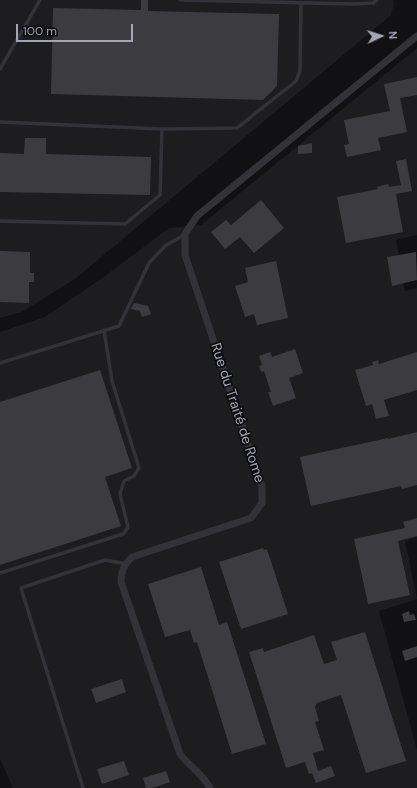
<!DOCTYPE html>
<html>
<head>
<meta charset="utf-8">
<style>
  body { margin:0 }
  #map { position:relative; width:417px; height:788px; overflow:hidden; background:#111113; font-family:"DM Sans",sans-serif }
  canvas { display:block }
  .north { position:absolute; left:361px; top:16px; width:40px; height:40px; -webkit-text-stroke:3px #0c0c0e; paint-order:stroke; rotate:86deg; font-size:11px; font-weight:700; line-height:16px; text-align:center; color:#a2a5b4 }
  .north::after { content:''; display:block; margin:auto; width:14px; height:18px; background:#a2a5b4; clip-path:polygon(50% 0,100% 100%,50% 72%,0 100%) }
  .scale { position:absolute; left:16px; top:24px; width:117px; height:18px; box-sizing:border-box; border:2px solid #a2a5b4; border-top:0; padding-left:5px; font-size:12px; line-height:14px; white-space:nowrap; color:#a2a5b4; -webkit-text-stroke:3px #0c0c0e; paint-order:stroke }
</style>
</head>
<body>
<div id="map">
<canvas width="417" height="788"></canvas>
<div class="north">N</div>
<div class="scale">100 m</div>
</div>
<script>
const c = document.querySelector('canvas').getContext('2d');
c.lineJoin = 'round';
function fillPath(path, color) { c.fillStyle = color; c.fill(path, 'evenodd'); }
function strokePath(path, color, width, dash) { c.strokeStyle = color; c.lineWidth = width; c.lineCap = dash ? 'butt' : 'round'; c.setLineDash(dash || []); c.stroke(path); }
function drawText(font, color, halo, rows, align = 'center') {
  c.font = font + ' "DM Sans",sans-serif'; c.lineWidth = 3.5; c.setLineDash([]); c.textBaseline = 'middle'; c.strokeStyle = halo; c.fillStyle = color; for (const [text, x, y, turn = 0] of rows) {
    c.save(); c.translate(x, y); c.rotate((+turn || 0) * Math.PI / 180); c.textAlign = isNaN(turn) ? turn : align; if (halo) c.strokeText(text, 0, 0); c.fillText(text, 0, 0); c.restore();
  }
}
const built = new Path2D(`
  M0,0H393L394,5L390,16L75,279L22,312L0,318Z
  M417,48V235L396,240L405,291L417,288V537L405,541L417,599L379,611L417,750V788H13L0,759V332L45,317L105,276L169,228L201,225Z`);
const building = new Path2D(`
  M141,0H148V11L279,14L277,86L263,100L51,94L53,8L141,10Z
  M417,77V95L400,98L407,132L378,138L381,150L347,157L344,145L349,144L344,120L390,111L384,84Z
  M25,138H46V154L151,157L150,195L0,192V153L24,154Z
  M312,143V153L298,154V146Z
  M406,159L412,191L396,194L403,232L346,243L337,197L378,189L377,187L388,184L389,187L401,185L396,161Z
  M261,200L284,228L254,253L240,237L225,249L211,232L226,220L231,225Z
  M0,251L30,252V273H34V282H29V303L0,302Z
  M416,252L417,280L392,286L387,257Z
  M276,261L288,318L257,325L254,314L245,317L235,286L248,282L245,268Z
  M134,303L148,306L151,314L142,317L140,311L131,309Z
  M295,349L303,373L289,378L296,398L273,406L268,392H271L264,371L261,372L259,366L262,365L259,356L270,352L272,357Z
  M417,352V390L384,400L389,416L376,419L372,404L366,406L355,370L373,365L372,362L378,360L379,364Z
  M100,370L132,468L105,477L121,526L0,565V402Z
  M417,432V485L402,489L401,486L311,506L300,457L388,438V439Z
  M417,518V536L398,541L410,595L368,604L354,539L405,528L403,522Z
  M263,548L264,550L267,549L288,614L241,629L219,562Z
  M201,567L219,625L227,622L266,744L232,754L197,642L194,643L190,630L165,637L148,584Z
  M409,611L410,615L414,614L416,620L404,622L402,614Z
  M365,632L406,761L366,773L341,695L317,703L315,707L319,721L315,722L324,750L313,753L318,771L331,766L335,776L316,783L312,773L309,774L305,762L286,768L249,652L263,648L264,652L314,635L324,664L337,660L331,642Z
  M417,646V657L405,661L402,651Z
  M122,679L126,692L96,703L91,689Z
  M124,761L129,775L102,784L97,769Z
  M166,771L170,782L152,788H146L143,778Z`);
const lane = new Path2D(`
  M180,0L354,4L373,3L377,0
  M0,69L40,0
  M0,122L162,129L237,128L296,81L300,71L301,3
  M0,221L125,224L160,195L162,129
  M0,363L119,326L149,263L165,246L184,235
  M0,573L123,534L128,527L120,494L124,481L134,476L139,468L112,381L104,330
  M83,788L21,588L105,560L126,564`);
const street = new Path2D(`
  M210,788C203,774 189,766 180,754L121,582C121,571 124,565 132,557L251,518L262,503V486L185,255V234L197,216L417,36`);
const streetNames = [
  ["Rue du Traité de Rome",237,413,72]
];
fillPath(built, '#1d1d20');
fillPath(building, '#3b3b40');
strokePath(lane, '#323238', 3.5);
strokePath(street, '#323238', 7);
drawText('14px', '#a2a5b4', '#0c0c0e', streetNames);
</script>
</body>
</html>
